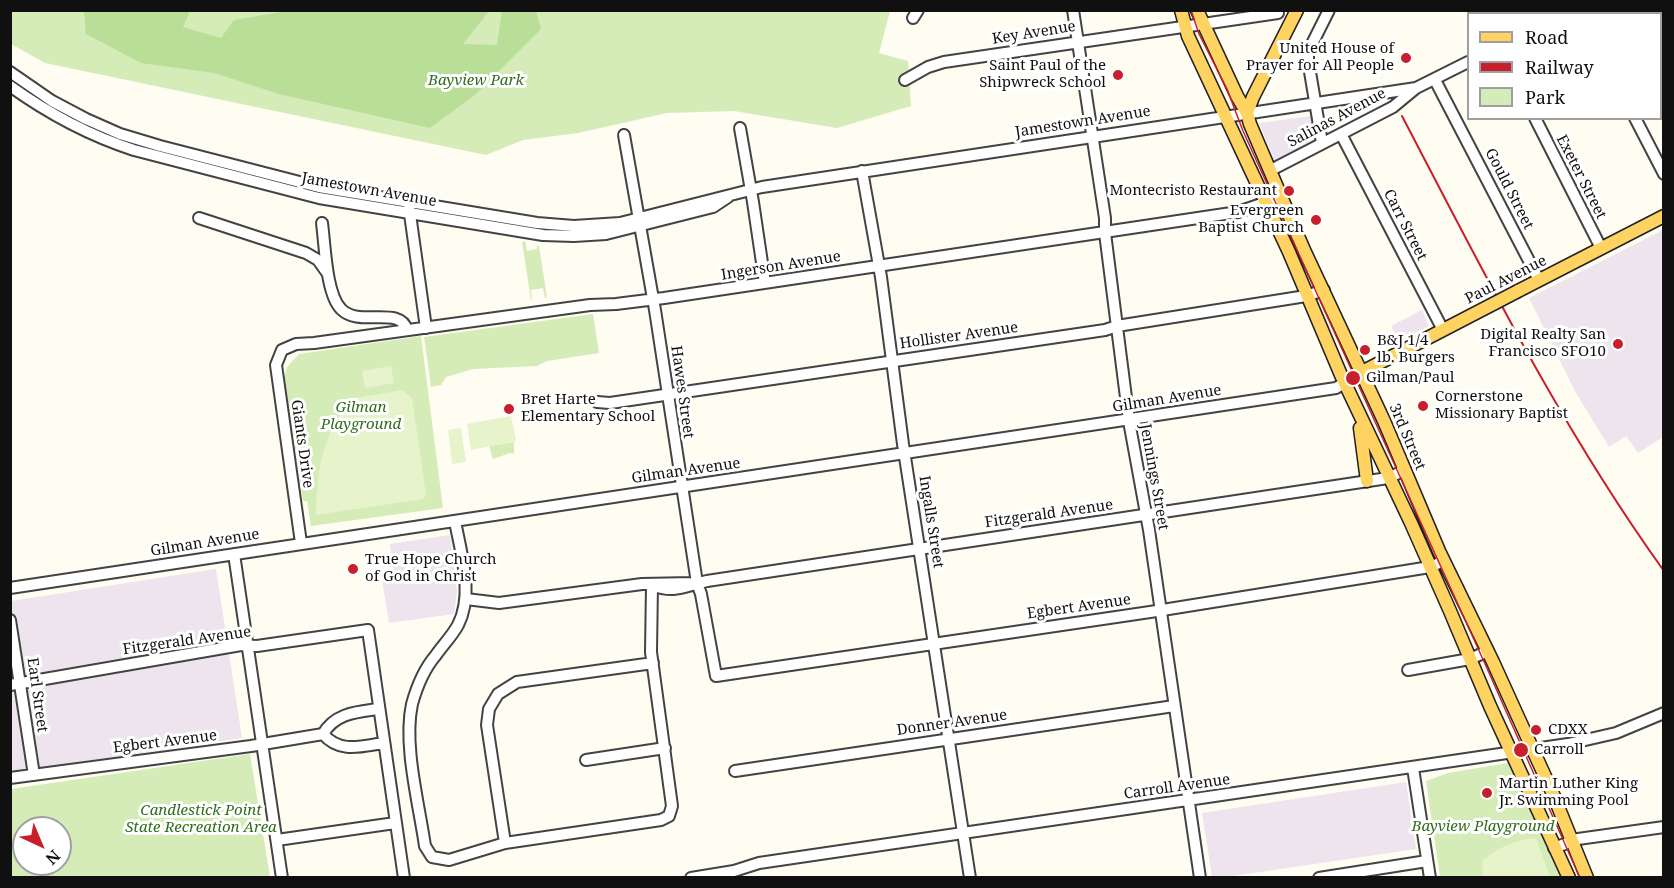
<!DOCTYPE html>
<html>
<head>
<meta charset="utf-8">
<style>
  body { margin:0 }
  #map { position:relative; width:1674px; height:888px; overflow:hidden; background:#fffcf2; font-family:"Noto Serif",serif }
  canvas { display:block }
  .frame { position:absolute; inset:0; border:12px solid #101010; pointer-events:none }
  .legend { position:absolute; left:1467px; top:12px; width:195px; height:108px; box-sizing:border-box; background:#fff; border:2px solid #9f9f9f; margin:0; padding:8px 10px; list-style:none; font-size:18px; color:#101010 }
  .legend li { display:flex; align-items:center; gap:12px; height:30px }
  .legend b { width:30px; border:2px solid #9f9f9f }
  .north { position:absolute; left:12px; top:816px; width:60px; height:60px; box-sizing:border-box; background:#fff; border:2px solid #9f9f9f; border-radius:50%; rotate:136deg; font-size:16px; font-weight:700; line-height:24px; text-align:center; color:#101010 }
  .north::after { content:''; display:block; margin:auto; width:21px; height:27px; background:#c81f2d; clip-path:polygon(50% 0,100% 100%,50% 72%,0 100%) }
</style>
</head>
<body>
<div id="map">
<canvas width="1674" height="888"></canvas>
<div class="frame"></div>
<ul class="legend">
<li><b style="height:8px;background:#ffd362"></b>Road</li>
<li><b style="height:8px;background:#c81f2d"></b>Railway</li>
<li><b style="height:16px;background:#d5ecb9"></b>Park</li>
</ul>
<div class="north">N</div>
</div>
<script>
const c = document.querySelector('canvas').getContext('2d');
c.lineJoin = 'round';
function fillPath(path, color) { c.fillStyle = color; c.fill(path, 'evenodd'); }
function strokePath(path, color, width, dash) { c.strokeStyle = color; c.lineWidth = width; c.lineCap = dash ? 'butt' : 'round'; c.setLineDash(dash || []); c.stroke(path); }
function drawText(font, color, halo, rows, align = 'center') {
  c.font = font + ' "Noto Serif",serif'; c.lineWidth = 6; c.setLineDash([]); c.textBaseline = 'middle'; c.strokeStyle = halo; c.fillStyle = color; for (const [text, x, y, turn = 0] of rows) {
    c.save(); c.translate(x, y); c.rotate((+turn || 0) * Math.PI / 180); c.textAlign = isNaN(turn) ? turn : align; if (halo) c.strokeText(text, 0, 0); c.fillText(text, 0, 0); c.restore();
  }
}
const industrial = new Path2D(`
  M1311,116L1317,141L1275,162L1259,123Z
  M1663,230V437L1638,453L1626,436L1609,447L1576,393L1529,298Z
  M1422,310L1429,326L1399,341L1391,326Z
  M450,535L457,591L454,614L389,623L382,580L394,578L390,544Z
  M216,569L242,738L11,772V601Z
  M1406,782L1416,849L1226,877H1212L1202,813Z`);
const green = new Path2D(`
  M10,11H890L879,53L908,61L911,106L837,128L734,111L667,113L578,133L523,140L486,155L45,63L11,44Z
  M525,241L527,251L537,249V246H539L547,297L545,298L543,288L531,290L532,299L531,300L522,242Z
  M593,314L599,353L547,361L537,366L473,369L446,377L441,385L431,387L424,337Z
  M421,336L443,508L311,526L307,501H303L284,377L287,367L299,354Z
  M514,442V454L510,453L493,459L489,446Z
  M250,754L270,877H11V789ZM24,828H60V864H24Z
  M1508,763L1561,877H1440L1426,781L1448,773Z`);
const forest = new Path2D(`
  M287,11H489L463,44L497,45L502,11H536L541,29L476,94L430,128L279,94L214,73L141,63L86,34L84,11H190L183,27L221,38L234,20Z`);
const pitch = new Path2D(`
  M391,366L394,383L365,388L362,371Z
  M402,390L412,398L426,495L423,499L316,515C318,463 321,443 349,399Z
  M511,416L516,441L471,450L467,424Z
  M461,428L466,462L452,464L448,430Z
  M1536,838L1550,877H1483L1482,861C1501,847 1512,840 1536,838Z`);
const minor = new Path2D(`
  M1073,10L1105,218V233L1129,421L1149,530L1200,878
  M1561,14L1567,10
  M913,18L918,10
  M10,72L52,101L86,119L120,134L160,146L319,187L537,223L574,226L620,223L762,187L1416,88L1468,62
  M905,80L928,67L944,62L1278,13
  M1435,80L1539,280
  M10,86C49,114 88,135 134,150L319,198L543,235L574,236L606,234L713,207L728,197
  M1535,118L1601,248
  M1635,118L1664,174
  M740,128L753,202L765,283
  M1341,134L1443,330
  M624,135L655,310L697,583L701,594L716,676L1150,612L1430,567L1444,561
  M1322,143L1308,60V52L1329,10
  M1271,170L1393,107L1416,88
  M862,171L881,277L903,444L970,878
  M409,207L426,328
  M199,218L306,253L318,260L328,274
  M322,223C325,245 326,294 341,309C359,328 400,305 407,330
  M597,402L610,403L1105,330L1117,326L1306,296L1324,290
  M455,521C461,554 474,594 458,625C452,636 443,645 436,655C424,669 417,686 412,704C403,745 419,804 425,846L432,857L449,860L505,843L661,820L669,816L672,806L651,652L652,585
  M301,543L276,365L282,350L296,344L314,343L590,305L616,304L664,298L1238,212L1282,197
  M234,554L282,878
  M652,585C675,594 684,586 707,581L1388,478L1405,470
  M10,588L1336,388L1362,372
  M466,599L499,603L642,584L692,583
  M10,620L34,775
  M1408,670L1470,659L1488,651
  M10,685L241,645L257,646L368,630L404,878
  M323,734C340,754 362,746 384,743
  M323,734C335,713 357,712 378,709
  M586,760L665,748
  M1413,768L1430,878
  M735,771L1174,706
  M10,778L251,746L323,734
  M277,840L395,823
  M505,843L487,725L489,709L498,694L517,682L653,663
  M1554,848L1578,839L1664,827
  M691,878L734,871L759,863L1568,744L1616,733L1664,713
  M1319,878L1427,861`);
const major = new Path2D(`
  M1181,10L1188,36L1289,252L1341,375L1411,523L1450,611L1490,706L1569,878
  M1197,10L1237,96L1247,113L1250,124L1304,250L1384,421L1439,551L1493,662L1553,794L1587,878
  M1590,10L1595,14
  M1660,48L1664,49
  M1247,113L1253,97L1297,10
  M1518,291L1664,216
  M1362,372L1495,303
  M1360,428L1367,481`);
const highway = new Path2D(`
  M1653,10L1658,14`);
const tram = new Path2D(`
  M1191,10L1199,34L1227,89L1243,131L1486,666L1580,878`);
const rail = new Path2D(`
  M1402,116C1483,271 1561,428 1664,571`);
const majorBridge = new Path2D(`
  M1495,303L1518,291`);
const markers = [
  [1406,58,6,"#c81f2d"],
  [1118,75,6,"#c81f2d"],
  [1289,191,6,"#c81f2d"],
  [1316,220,6,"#c81f2d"],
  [1618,344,6,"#c81f2d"],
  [1365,350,6,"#c81f2d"],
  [1353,378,8,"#c81f2d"],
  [1423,406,6,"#c81f2d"],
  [509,409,6,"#c81f2d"],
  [353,569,6,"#c81f2d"],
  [1536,730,6,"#c81f2d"],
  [1521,750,8,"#c81f2d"],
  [1487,793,6,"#c81f2d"]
];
const streetNames = [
  ["Key Avenue",1034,33,-9],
  ["Salinas Avenue",1337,118,-28],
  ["Jamestown Avenue",1083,122,-9],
  ["Exeter Street",1581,177,63],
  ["Gould Street",1509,189,63],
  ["Jamestown Avenue",369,190,10],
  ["Carr Street",1405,225,63],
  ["Ingerson Avenue",781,266,-9],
  ["Paul Avenue",1506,280,-27],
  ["Hollister Avenue",959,336,-8],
  ["Hawes Street",682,392,82],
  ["Gilman Avenue",1167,399,-9],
  ["3rd Street",1407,437,67],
  ["Giants Drive",302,444,82],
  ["Gilman Avenue",686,471,-8],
  ["Jennings Street",1154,477,80],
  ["Fitzgerald Avenue",1049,514,-8],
  ["Ingalls Street",931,522,81],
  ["Gilman Avenue",205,543,-9],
  ["Egbert Avenue",1079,607,-8],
  ["Fitzgerald Avenue",187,641,-8],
  ["Earl Street",37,695,82],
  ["Donner Avenue",952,723,-8],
  ["Egbert Avenue",165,742,-7],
  ["Carroll Avenue",1177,787,-8]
];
const poiNames = [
  ["United House of",1394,49,"right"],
  ["Prayer for All People",1394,66,"right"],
  ["Saint Paul of the",1106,66,"right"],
  ["Shipwreck School",1106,83,"right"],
  ["Montecristo Restaurant",1277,191,"right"],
  ["Evergreen",1304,211,"right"],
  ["Baptist Church",1304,228,"right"],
  ["Digital Realty San",1606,335,"right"],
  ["Francisco SFO10",1606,352,"right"],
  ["B&J 1/4",1377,341],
  ["lb. Burgers",1377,358],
  ["Gilman/Paul",1366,378],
  ["Cornerstone",1435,397],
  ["Missionary Baptist",1435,414],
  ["Bret Harte",521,400],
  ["Elementary School",521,417],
  ["True Hope Church",365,560],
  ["of God in Christ",365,577],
  ["CDXX",1548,730],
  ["Carroll",1534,750],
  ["Martin Luther King",1499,784],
  ["Jr. Swimming Pool",1499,801]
];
const parkNames = [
  ["Bayview Park",476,81],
  ["Gilman",361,408],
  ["Playground",361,425],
  ["Candlestick Point",201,811],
  ["State Recreation Area",201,828],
  ["Bayview Playground",1483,827]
];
fillPath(industrial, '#ede4ee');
fillPath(green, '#d5ecb9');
fillPath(forest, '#b9de97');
fillPath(pitch, '#e6f3cb');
strokePath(minor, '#434343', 14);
strokePath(major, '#212121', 15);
strokePath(highway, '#212121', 18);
strokePath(minor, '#fff', 10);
strokePath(major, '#ffd362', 12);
strokePath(highway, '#fb9b54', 15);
strokePath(tram, '#c81f2d', 1.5);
strokePath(rail, '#c81f2d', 2);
strokePath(majorBridge, '#212121', 15, []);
strokePath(majorBridge, '#ffd362', 12);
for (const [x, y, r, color] of markers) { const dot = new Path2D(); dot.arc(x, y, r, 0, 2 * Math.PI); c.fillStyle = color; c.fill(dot); strokePath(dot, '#fff', 2); }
drawText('15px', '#101010', '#fff', streetNames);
drawText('15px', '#101010', '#fff', poiNames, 'left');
drawText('italic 15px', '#2f6c1b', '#fff', parkNames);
</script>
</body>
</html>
